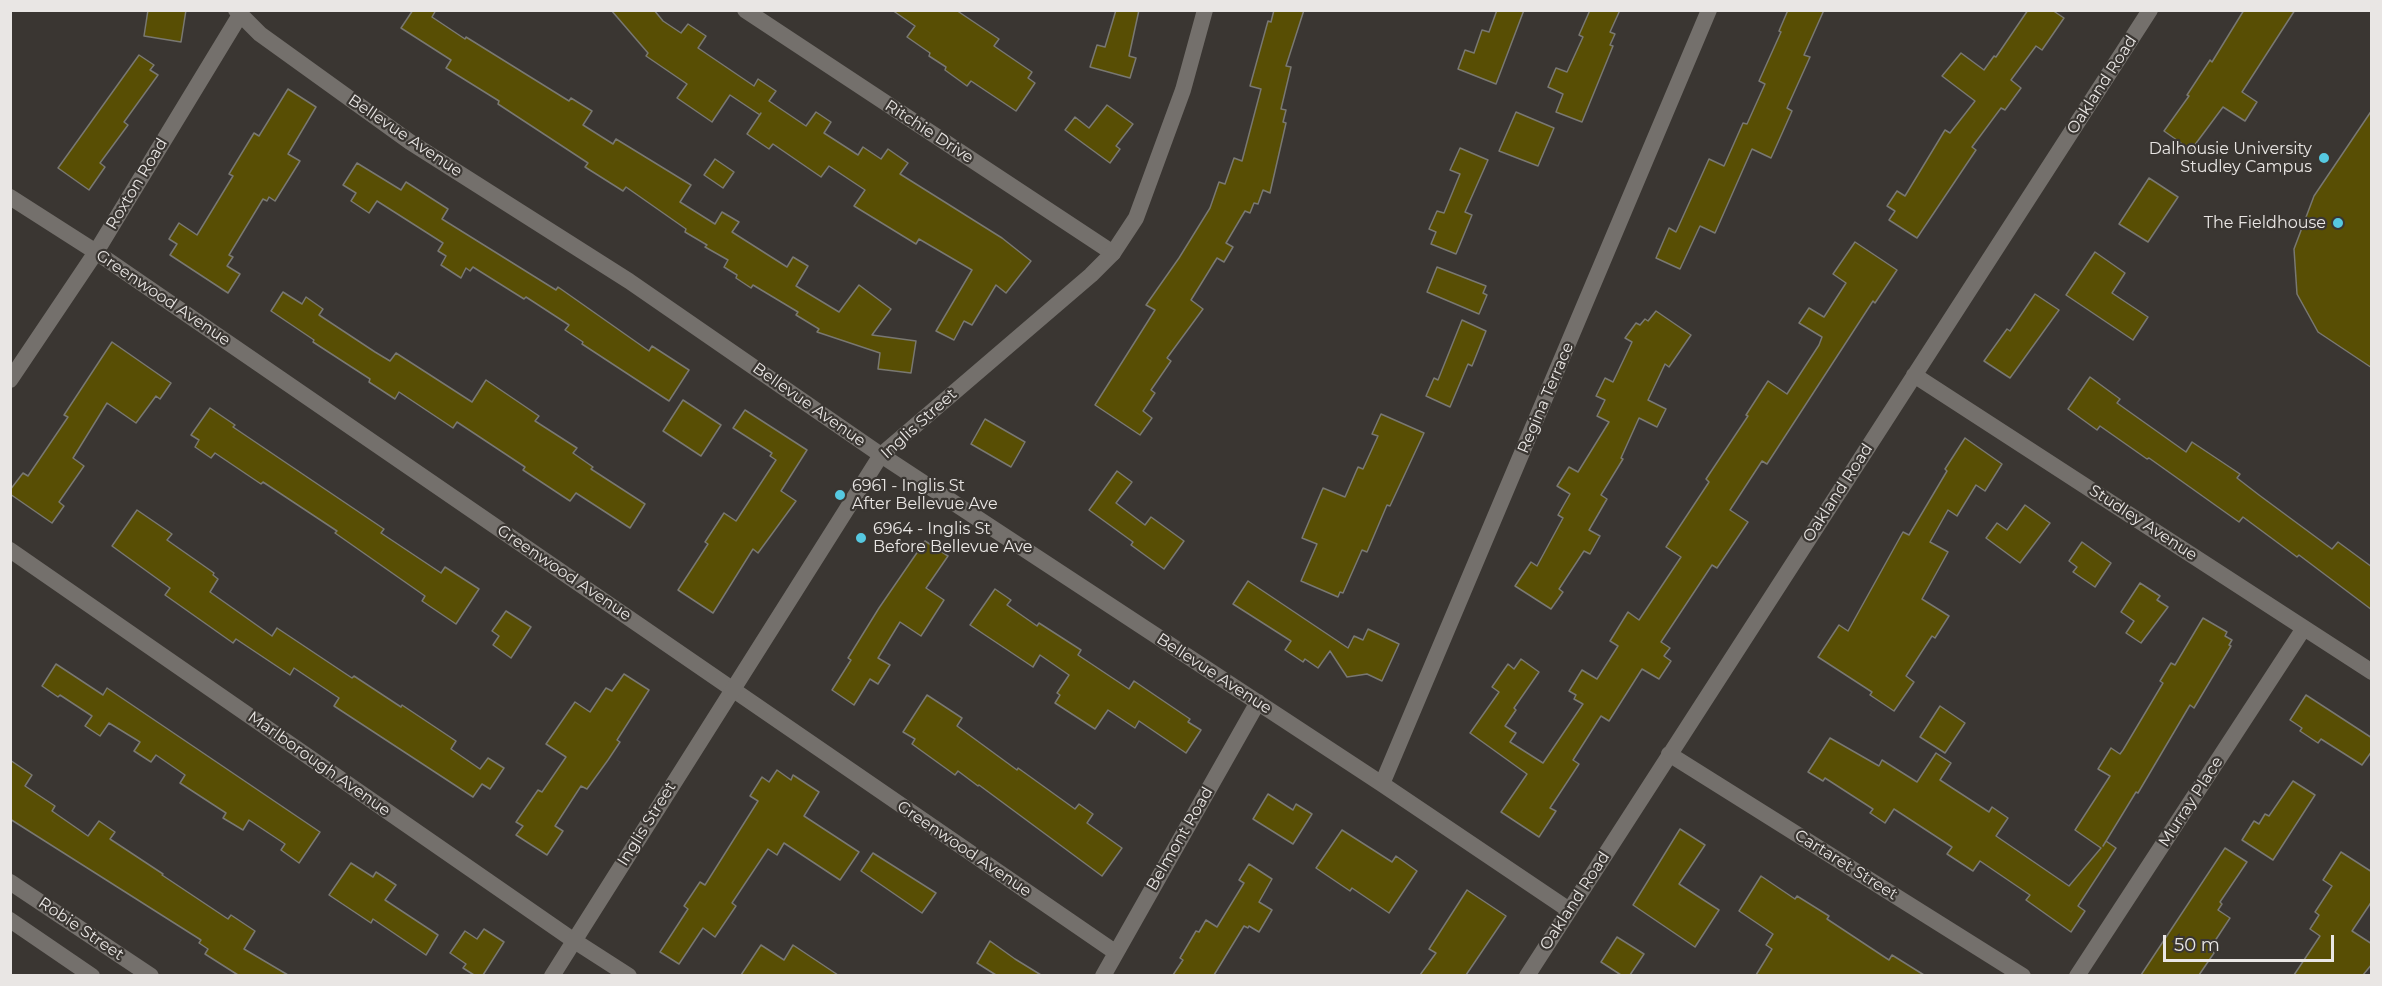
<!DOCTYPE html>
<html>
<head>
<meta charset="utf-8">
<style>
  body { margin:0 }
  #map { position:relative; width:2382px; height:986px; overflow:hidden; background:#3a3632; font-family:Montserrat,sans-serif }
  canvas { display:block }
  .frame { position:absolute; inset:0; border:12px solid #e9e6e4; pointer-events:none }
  .scale { position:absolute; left:2163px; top:935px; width:171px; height:27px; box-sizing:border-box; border:3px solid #e9e6e4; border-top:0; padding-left:8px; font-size:18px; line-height:21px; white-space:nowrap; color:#e9e6e4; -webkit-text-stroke:4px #3a3632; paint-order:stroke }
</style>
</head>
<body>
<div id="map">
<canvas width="2382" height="986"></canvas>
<div class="frame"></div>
<div class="scale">50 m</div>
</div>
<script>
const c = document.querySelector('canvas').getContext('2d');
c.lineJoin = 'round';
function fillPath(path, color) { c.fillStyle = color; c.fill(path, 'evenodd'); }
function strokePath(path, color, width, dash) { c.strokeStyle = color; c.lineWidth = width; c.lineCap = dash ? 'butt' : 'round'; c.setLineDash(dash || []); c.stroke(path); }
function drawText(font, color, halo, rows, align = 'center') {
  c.font = font + ' Montserrat,sans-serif'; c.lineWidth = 4.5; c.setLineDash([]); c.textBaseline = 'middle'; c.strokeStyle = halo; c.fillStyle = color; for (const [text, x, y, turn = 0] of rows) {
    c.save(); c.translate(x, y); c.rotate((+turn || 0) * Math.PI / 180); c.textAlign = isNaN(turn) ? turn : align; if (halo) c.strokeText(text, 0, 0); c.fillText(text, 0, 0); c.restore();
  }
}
const building = new Path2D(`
  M148,10H186L181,42L144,36Z
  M413,10H436L432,17L465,39L466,37L569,101L571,98L592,111L583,125L613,144L616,139L691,185L680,202L715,224L722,212L739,222L732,232L787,267L793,257L808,266L796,286L839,312L859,285L891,309L872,335L916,341L911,373L878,369L880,353L817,332L819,329L796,315L798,312L753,285L751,288L736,278L737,275L724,267L728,260L705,247L707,245L685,232L686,229L626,187L623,191L585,167L588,163L498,104L499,101L446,68L451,60L401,28Z
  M611,10H654L663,21L681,33L688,24L706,36L698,48L754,86L758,79L776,91L769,101L806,126L816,112L831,122L824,133L858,155L863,147L881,159L888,149L908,163L900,174L1002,238L1031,261L1006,293L996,285L972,325L964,321L954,340L936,331L972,270L919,239L916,244L854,206L865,190L829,166L821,177L773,144L769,149L747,134L761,113L760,115L730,95L712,122L677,98L687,84L646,56L648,53Z
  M892,10H956L999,39L994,46L1032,72L1028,78L1035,83L1016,111L971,81L967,86L945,70L946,67L929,56L930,53L907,37L915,26Z
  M1116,10H1139L1129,56L1136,58L1130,78L1090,67L1097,45L1105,47Z
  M1274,10H1304L1286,66L1291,67L1281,109L1286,110L1283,122L1286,123L1270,193L1263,190L1258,204L1254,203L1250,213L1245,211L1226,243L1233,247L1224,262L1217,258L1191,300L1203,309L1167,358L1171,361L1151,390L1155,393L1143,411L1152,418L1140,435L1095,405L1155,310L1146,305L1179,258L1210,208L1219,182L1225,184L1234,158L1242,161L1261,89L1250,86L1268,21L1271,22Z
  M1497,10H1524L1496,84L1458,69L1465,50L1474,53L1482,30L1489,32Z
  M1590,10H1620L1610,32L1615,34L1610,45L1613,46L1582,122L1556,112L1563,94L1548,87L1556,68L1567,72L1583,37L1579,35Z
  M1788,10H1824L1804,55L1810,57L1787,108L1792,111L1771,158L1752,149L1715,233L1700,226L1680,269L1656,258L1669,228L1676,232L1709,159L1724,166L1743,123L1747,124L1765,84L1759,81L1781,32L1779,31Z
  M2028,10H2052L2064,18L2042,50L2036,46L2011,80L2021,88L2005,110L2001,108L1972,147L1976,150L1917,238L1889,220L1895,211L1887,206L1897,191L1905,196L1945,130L1950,133L1975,101L1942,76L1961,53L1984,70L1994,56L1996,57Z
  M2244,10H2295L2242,92L2257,102L2245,121L2223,107L2191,150L2164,131L2189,96L2187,95L2210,60L2212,62Z
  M139,55L154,65L150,70L158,75L124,122L128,125L100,163L105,167L89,190L58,168Z
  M288,89L316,107L288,154L300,161L275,201L269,197L267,201L263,199L229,255L233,257L227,266L240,274L228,293L170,255L177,244L169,239L179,223L197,235L233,176L229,174L254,133L259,136Z
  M1107,105L1133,124L1116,146L1120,149L1110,163L1065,130L1075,117L1089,128Z
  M2372,110V368L2318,332L2297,294L2294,249L2314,196Z
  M1516,112L1554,128L1538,166L1499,151Z
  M1460,148L1488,160L1465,212L1472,215L1456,254L1431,244L1436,232L1429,229L1437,211L1444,213L1460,174L1450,170Z
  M715,159L734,172L723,188L704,175Z
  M357,163L401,190L406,182L448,209L442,219L556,290L558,287L649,351L652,346L689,370L669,401L582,344L583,342L565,330L569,325L526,297L524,299L473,267L470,271L466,268L461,278L441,265L446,256L438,251L443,243L377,201L369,213L351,201L356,193L343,185Z
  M2149,178L2178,197L2148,242L2119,224Z
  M1855,242L1897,270L1875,303L1873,301L1767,464L1762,461L1730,510L1748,522L1717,568L1712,565L1661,642L1670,648L1664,656L1671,661L1659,679L1642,669L1609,721L1601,716L1573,760L1579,764L1550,808L1556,811L1539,837L1501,812L1527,774L1470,733L1499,692L1492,687L1508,664L1514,669L1521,659L1539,672L1514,708L1516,710L1505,726L1516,733L1510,742L1543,763L1583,704L1574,699L1576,695L1569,691L1582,670L1597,679L1618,646L1610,641L1628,612L1639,620L1681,557L1666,547L1709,482L1706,479L1748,416L1746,415L1768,381L1787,394L1819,345L1822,337L1799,323L1809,308L1824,317L1846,283L1833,274Z
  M2095,252L2125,273L2112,293L2148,317L2133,340L2066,295Z
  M1437,267L1486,286L1483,293L1487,295L1479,314L1427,292Z
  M283,292L302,304L306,297L323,309L319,315L375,352L390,361L396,353L472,402L486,380L539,416L535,421L577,448L573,453L593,467L591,469L645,504L630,528L576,493L570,501L523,470L525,467L457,422L453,428L399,392L395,399L369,382L370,379L313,342L314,340L271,311Z
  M2035,294L2059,310L2010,378L1984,361L2007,329L2010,331Z
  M1656,311L1691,335L1669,367L1665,364L1648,400L1666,409L1657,427L1639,418L1621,458L1623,459L1601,495L1607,499L1589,530L1600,536L1590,554L1584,551L1559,589L1563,592L1551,609L1515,586L1531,562L1537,566L1563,518L1558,515L1570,494L1557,486L1569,467L1578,472L1609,422L1597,416L1605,400L1596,396L1605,378L1613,382L1632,342L1625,338L1636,323L1640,325L1645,319L1648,321Z
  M1462,320L1486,331L1472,366L1468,364L1450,407L1426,396L1434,378L1438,380Z
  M112,342L171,383L160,399L156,396L136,423L107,403L73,458L84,466L59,502L64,506L52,523L10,494V490L23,473L28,476L68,417L64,415Z
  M2090,377L2120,399L2117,403L2186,452L2192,442L2240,474L2237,478L2259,495L2332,549L2338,542L2372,567V610L2299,555L2297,557L2243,517L2239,522L2149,458L2147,459L2100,426L2097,430L2068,409Z
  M683,400L721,425L701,456L663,431Z
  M210,408L235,425L233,427L384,529L381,533L441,573L445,567L479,589L456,624L422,601L425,596L335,533L337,531L263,482L261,484L215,453L211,458L195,447L199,440L191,435Z
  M745,410L807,450L781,491L796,501L758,553L753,549L713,613L678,590L708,544L705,542L724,513L736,521L776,460L770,456L772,453L733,428Z
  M1381,414L1424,433L1390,506L1387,505L1367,552L1362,550L1343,593L1340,592L1338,597L1301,581L1317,544L1302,538L1323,488L1345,497L1358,467L1363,469L1378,436L1372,434Z
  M985,419L1025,442L1011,467L971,444Z
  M1965,438L2002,464L1985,491L1976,485L1957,516L1948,510L1930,542L1948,552L1922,599L1949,616L1935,638L1932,636L1906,676L1914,682L1894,711L1870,695L1872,692L1818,657L1839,625L1848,631L1903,532L1909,535L1947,471L1945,469Z
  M1117,471L1132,482L1116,503L1145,525L1151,517L1184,541L1164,569L1131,545L1133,542L1089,510Z
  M2025,505L2050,523L2020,563L1986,538L1997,523L2007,530Z
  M137,510L172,534L167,540L214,573L213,575L218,579L210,592L272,636L277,628L352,678L354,676L401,707L402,705L456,741L451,749L480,769L488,758L504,768L490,789L482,784L473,797L334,706L339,698L294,668L290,675L236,639L233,643L165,595L170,588L112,546Z
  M925,541L948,556L926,588L944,600L921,636L900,622L878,658L890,665L878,684L870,679L854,705L832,690L851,660L848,658L879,608Z
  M2082,542L2111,563L2095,587L2073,572L2077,567L2069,561Z
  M1248,581L1348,648L1354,636L1363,640L1368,629L1399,644L1382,681L1367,674L1347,677L1330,651L1318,668L1305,659L1303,662L1285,650L1291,641L1233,604Z
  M2140,583L2160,596L2157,600L2168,607L2141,643L2126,633L2134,621L2121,612Z
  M995,589L1011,600L1007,605L1037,626L1039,623L1081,650L1078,655L1129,689L1134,681L1190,719L1188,722L1201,730L1186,753L1139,721L1135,728L1108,710L1095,729L1055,703L1060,695L1057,693L1069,675L1040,655L1033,667L970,625Z
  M506,611L531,627L511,658L493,645L499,636L492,631Z
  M2203,618L2227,632L2225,636L2232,640L2229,645L2231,646L2194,708L2190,705L2138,793L2136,792L2103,846L2106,841L2116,848L2078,906L2085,911L2071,932L2026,900L2030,895L1980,861L1973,871L1947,854L1952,847L1894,809L1885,823L1870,813L1873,809L1825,778L1823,781L1808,772L1830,738L1879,766L1882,760L1917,782L1936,753L1951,763L1940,780L1989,812L1992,807L2008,818L1996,836L2069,886L2101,848L2075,830L2110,776L2098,769L2111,748L2120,754L2123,750L2163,683L2160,681L2171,663L2175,665Z
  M56,664L103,695L107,688L320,832L299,863L281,850L285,844L249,820L243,830L223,818L226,813L180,783L185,775L156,755L151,762L134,751L140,742L109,723L100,736L85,726L92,716L60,695L58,697L42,686Z
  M624,674L649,690L617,740L620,742L608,760L587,789L581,786L555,826L563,831L547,855L516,835L523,826L516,822L538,790L542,792L566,757L546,744L575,702L590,712L606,688L612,691Z
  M927,695L962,718L957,726L1017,770L1018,768L1075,809L1079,804L1093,814L1087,823L1122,848L1102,876L979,785L978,786L958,771L955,775L912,744L915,739L903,732Z
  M2306,695L2372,738V751L2362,765L2321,739L2318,743L2300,731L2302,728L2290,720Z
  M1940,706L1965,723L1945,753L1920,737Z
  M10,760L32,775L25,786L55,806L52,811L88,836L99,821L115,832L110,839L163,874L162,875L228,919L231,915L255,931L244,949L288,975H238L205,954L208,949L199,943L201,940L10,819Z
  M777,770L791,780L793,775L819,792L804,816L859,852L840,880L784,843L777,855L768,849L732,903L736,906L715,937L703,928L679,964L660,952L688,909L684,906L700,882L705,885L758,801L750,796L762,777L769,782Z
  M2293,781L2315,795L2273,860L2242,840L2254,821L2259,824L2265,814L2269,816Z
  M1268,794L1293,810L1296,804L1312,814L1293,844L1253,819Z
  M1680,829L1705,845L1679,884L1719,910L1695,947L1633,905Z
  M1342,830L1392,862L1396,856L1417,871L1389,913L1352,888L1350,891L1316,868Z
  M2225,848L2247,862L2220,902L2222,904L2218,910L2230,918L2209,950L2214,953L2199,975H2141Z
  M2341,852L2372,872V901L2352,931L2372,944V964L2363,975H2294L2320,936L2310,929L2319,915L2315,912L2332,886L2323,880Z
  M873,853L936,893L922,913L861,871Z
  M351,863L373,877L376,872L396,885L385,900L438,935L426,955L373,919L371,923L329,895Z
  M1249,864L1272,879L1259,902L1272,910L1259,932L1249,926L1248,928L1244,926L1214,975H1173L1183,960L1180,958L1196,931L1199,932L1206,920L1217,927L1244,883L1239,880Z
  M1761,876L1795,899L1797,896L1829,916L1827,919L1889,960L1892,955L1924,975H1756L1772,949L1766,945L1773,934L1739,911Z
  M1467,890L1506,916L1466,975H1420L1436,953L1429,949Z
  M484,929L504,942L483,975H474L463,968L466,964L450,953L465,931L477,939Z
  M1617,937L1644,954L1630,975H1621L1601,962Z
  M990,941L1015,959L1041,975H996L977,963Z
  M761,945L784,960L793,945L838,975H741Z`);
const minor = new Path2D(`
  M236,10L260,34L410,142L629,281L881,455L1382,784L1569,910
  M745,10L1113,253
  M10,197L96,252L1115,952
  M1914,375L2372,672
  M10,380L96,252L240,15
  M10,550L573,940L629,976
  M1669,754L2023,976
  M1382,784L1709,10
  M10,882L151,976
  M10,920L92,976
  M1103,976L1258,702
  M1527,976L2150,10
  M2077,976L2304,628`);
const tertiary = new Path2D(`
  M552,976L881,455L1091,275L1113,253L1136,218L1183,90L1205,10`);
const markers = [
  [2324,158,6,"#56c9e1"],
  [2338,223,6,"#56c9e1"],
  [840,495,6,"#56c9e1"],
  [861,538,6,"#56c9e1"]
];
const streetNames = [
  ["Oakland Road",2102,85,-57],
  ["Ritchie Drive",929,132,33],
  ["Bellevue Avenue",405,136,34],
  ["Roxton Road",137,184,-59],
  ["Greenwood Avenue",163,298,34],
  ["Regina Terrace",1546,398,-67],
  ["Bellevue Avenue",809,405,35],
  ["Inglis Street",919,424,-42],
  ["Oakland Road",1838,493,-57],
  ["Studley Avenue",2143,523,33],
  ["Greenwood Avenue",564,573,34],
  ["Bellevue Avenue",1214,674,33],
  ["Marlborough Avenue",319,764,35],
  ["Murray Place",2191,802,-57],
  ["Inglis Street",647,824,-58],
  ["Belmont Road",1180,839,-60],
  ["Greenwood Avenue",964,849,34],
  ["Cartaret Street",1846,865,32],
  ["Oakland Road",1575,901,-57],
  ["Robie Street",81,929,34]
];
const poiNames = [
  ["Dalhousie University",2312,149],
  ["Studley Campus",2312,167],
  ["The Fieldhouse",2326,223],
  ["6961 - Inglis St",852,486,"left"],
  ["After Bellevue Ave",852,504,"left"],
  ["6964 - Inglis St",873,529,"left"],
  ["Before Bellevue Ave",873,547,"left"]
];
fillPath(building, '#584e04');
strokePath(building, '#797872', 1.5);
strokePath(minor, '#74706c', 16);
strokePath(tertiary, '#74706c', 16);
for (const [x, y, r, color] of markers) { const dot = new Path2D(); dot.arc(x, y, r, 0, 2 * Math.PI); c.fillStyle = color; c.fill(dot); strokePath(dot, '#3a3632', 2); }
drawText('16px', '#e9e6e4', '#3a3632', streetNames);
drawText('16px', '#e9e6e4', '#3a3632', poiNames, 'right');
</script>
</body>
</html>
